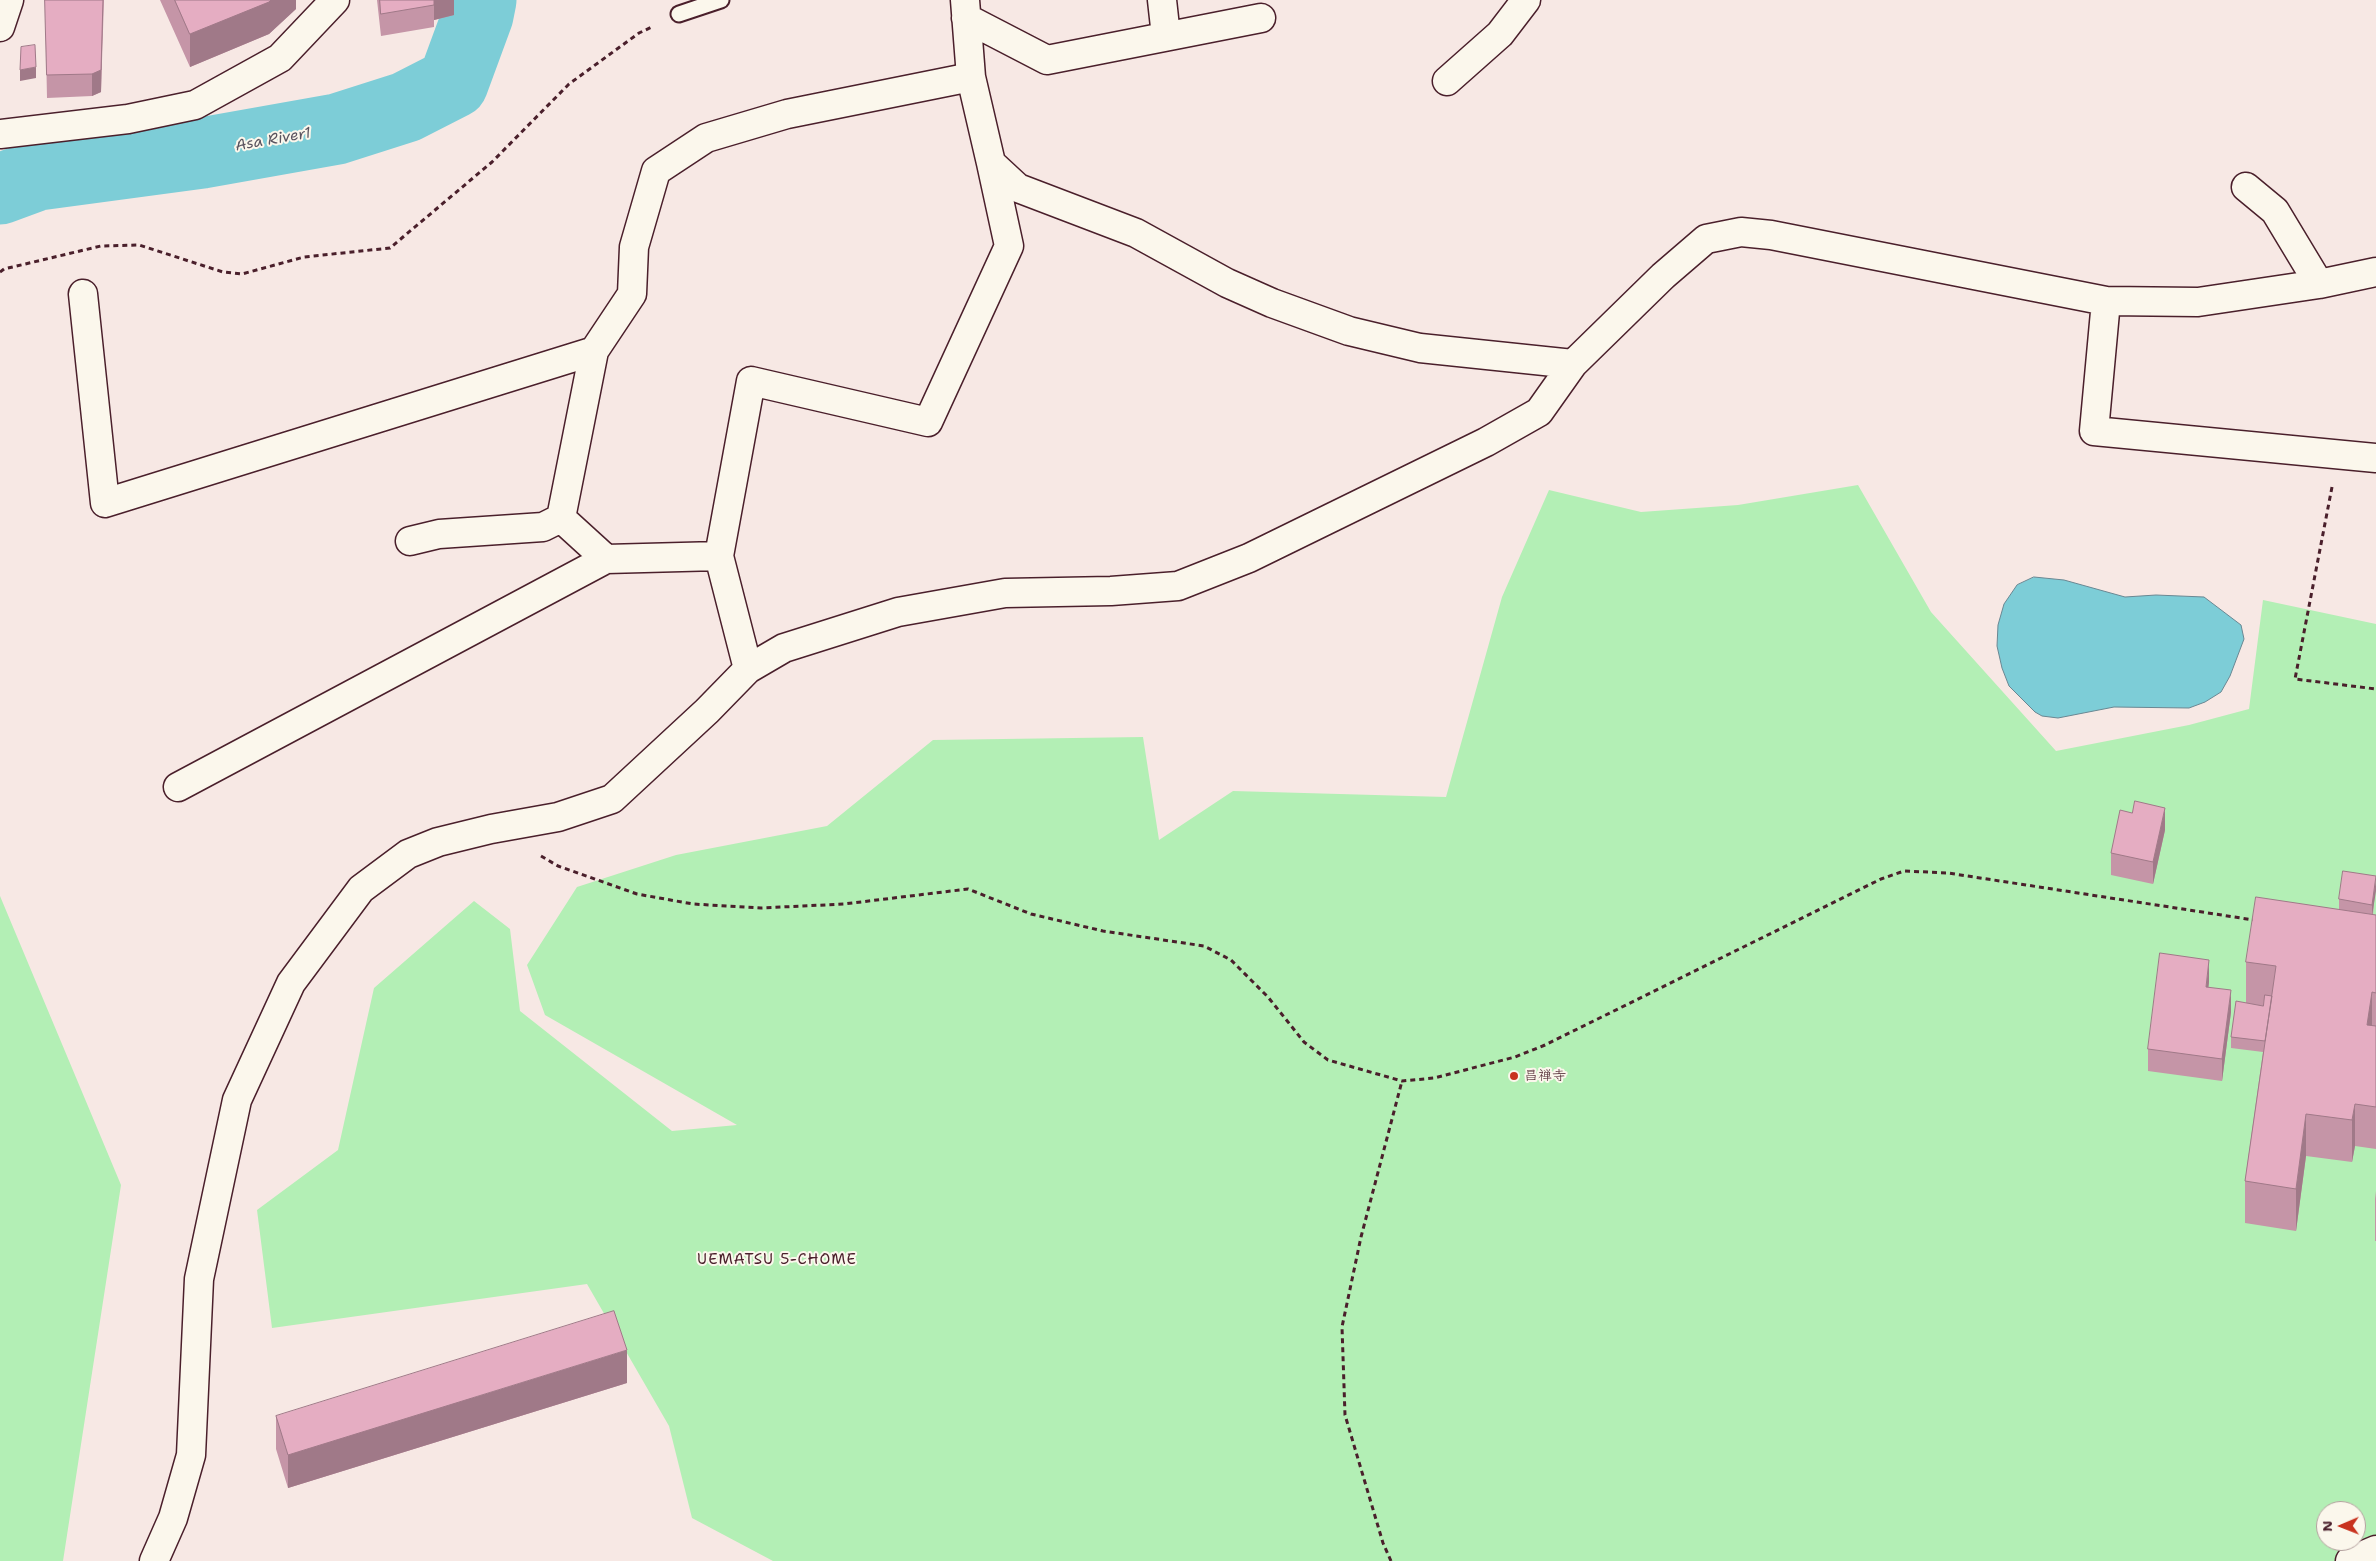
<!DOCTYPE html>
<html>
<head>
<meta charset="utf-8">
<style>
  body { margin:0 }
  #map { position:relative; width:2376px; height:1561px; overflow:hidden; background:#f7e8e4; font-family:"Shantell Sans",sans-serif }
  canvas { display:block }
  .north { position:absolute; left:2316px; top:1501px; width:50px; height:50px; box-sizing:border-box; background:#fbf7ec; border:1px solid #b4a19f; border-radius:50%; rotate:269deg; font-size:14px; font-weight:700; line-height:20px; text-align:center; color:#4a1f2b }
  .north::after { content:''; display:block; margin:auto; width:18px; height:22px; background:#c8321e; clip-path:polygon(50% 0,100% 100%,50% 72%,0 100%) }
</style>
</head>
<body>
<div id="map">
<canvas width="2376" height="1561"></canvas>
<div class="north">N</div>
</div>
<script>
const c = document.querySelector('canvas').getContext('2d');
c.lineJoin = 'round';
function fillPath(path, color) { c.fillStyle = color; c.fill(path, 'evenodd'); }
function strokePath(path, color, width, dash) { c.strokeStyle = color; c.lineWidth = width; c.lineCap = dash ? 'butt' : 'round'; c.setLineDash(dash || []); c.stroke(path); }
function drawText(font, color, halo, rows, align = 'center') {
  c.font = font + ' "Shantell Sans","Klee One",sans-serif'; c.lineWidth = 4; c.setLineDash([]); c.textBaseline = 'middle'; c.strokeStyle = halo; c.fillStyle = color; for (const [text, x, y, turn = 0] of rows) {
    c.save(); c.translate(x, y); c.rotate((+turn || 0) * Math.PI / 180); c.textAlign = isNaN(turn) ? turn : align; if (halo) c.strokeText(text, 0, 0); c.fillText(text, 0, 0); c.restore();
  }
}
const green = new Path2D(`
  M1858,485L1931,612L2056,751L2189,725L2249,709L2263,600L2376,624V1561H773L692,1518L669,1426L587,1284L272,1328L257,1210L338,1150L374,988L474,901L510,929L520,1011L672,1131L737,1125L545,1015L527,965L577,887L676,855L827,826L933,740L1143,737L1159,840L1233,791L1446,797L1502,597L1549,490L1641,512L1738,505ZM2326,1511H2356V1541H2326Z
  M0,896L121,1185L63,1561H0Z`);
const water = new Path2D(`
  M2034,577L2064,580L2125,597L2156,595L2204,597L2241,625L2244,639L2230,676L2221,692L2205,702L2189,708L2114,707L2058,718L2042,716L2035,712L2009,686L2002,668L1997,646L1998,625L2004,604L2017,585Z`);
const river = new Path2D(`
  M0,189L38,175L202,153L337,129L406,107L453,83L478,15L481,0`);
const path = new Path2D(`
  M0,272L4,269L101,246L139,245L223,272L242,274L304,257L390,248L492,162L569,84L639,33L654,26
  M2332,487L2295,679L2376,689
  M541,856L558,866L637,894L693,904L761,908L844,904L968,889L1031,914L1103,931L1204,946L1231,960L1268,997L1304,1042L1328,1060L1402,1081L1434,1078L1515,1057L1545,1045L1881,879L1904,871L1948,873L2254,920
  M1391,1561L1383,1543L1345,1415L1342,1327L1361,1237L1402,1081`);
const service = new Path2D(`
  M679,14L721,0`);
const minor = new Path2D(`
  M965,0L971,77L991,163L1018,188L1136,233L1227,283L1272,303L1349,331L1420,348L1573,364
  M1162,0L1166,36
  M966,18L1047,60L1261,18
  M1447,81L1500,34L1526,0
  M0,134L128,119L195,105L280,58L335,0
  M2246,187L2275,211L2319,284
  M83,294L105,503L594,351
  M2106,301L2094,431L2376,458
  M410,541L439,534L543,527L561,518
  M719,556L751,381L928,422L1009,246L991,163
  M606,559L561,518L594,351L632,294L634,247L656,171L706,138L787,114L971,77
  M178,787L606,559L719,556L748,669
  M154,1561L173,1518L191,1455L199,1279L237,1100L291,983L361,889L408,854L438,842L491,829L558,817L612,799L707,711L748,669L784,648L898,612L1005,593L1111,591L1178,586L1249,558L1486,442L1539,412L1573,364L1663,276L1706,239L1741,232L1771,235L2106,301L2198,302L2319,284L2376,272
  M2350,1561L2376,1550`);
const secondary = new Path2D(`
  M0,27L9,0`);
const wall = new Path2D(`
  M45,0H104L101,92L92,96L47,98Z
  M160,0H296V9L269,34L190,67Z
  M377,0H454V15L434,20V27L381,36Z
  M2165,830L2153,884L2111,875V853Z
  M2376,876L2373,915H2376V1149L2355,1146L2352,1162L2306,1156L2296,1231L2245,1223V1181L2263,1052L2231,1048V1037L2246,1003V962L2339,910V899Z
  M2209,982L2208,988L2231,1012L2222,1081L2148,1071V1049Z
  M2376,1191V1241H2375V1199Z
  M627,1383L288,1488L276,1449V1416Z`);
const shadedWall = new Path2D(`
  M103,0L101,92L92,96V74Z
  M271,0H296V9L269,34L190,67V34Z
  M434,0H454V15L434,20Z
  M36,67V78L20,81V70Z
  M2165,808V830L2153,884V862Z
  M2376,880V891L2372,916V905Z
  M2209,960V982L2206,1009V987Z
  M2231,990V1012L2222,1081V1059Z
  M2372,992V1034L2367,1025Z
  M2355,1104V1146L2352,1162V1120Z
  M2306,1114V1156L2296,1231V1189Z
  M627,1350V1383L288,1488V1455Z`);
const building = new Path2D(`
  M45,0H103L101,70L92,74L47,75Z
  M175,0H271L269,2L190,34Z
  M380,0H434V5L381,14Z
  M35,45L36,67L20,70L21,47Z
  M2135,801L2165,808L2153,862L2111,853L2120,810L2132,813Z
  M2343,871L2376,876L2372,905L2339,899Z
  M2256,897L2376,915V993L2372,992L2367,1025L2376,1026V1107L2355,1104L2352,1120L2306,1114L2296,1189L2245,1181L2276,966L2246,962Z
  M2160,953L2209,960L2206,987L2231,990L2222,1059L2148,1049Z
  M2265,995L2272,996L2265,1041L2231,1037L2236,1001L2263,1006Z
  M614,1311L627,1350L288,1455L276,1416Z`);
const markers = [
  [1514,1076,5,"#c8321e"]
];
const poiNames = [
  ["昌禅寺",1524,1076]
];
const waterNames = [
  ["Asa River1",273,140,-10]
];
const neighbourhoodNames = [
  ["UEMATSU 5-CHOME",777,1260]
];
fillPath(green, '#b3efb5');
fillPath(water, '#7dcdd7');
strokePath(water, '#698792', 1);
strokePath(river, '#7dcdd7', 71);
strokePath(service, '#4a1f2b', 19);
strokePath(minor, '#4a1f2b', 31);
strokePath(secondary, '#4a1f2b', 31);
strokePath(path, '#4a1f2b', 3, [5, 4]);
strokePath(service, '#fbf7ec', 15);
strokePath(minor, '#fbf7ec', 28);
strokePath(secondary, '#fbf7ec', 28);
fillPath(wall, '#c595a7');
fillPath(shadedWall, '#a07988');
fillPath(building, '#e5adc2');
strokePath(building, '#a07988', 1);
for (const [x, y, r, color] of markers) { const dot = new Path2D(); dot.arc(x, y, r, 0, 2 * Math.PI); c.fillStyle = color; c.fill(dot); strokePath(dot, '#fbf7ec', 2); }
drawText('14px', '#4a1f2b', '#fbf7ec', poiNames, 'left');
drawText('italic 15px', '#59535f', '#fbf7ec', waterNames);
c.letterSpacing = '1px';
drawText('15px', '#4a1f2b', '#fbf7ec', neighbourhoodNames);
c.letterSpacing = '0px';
</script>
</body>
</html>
